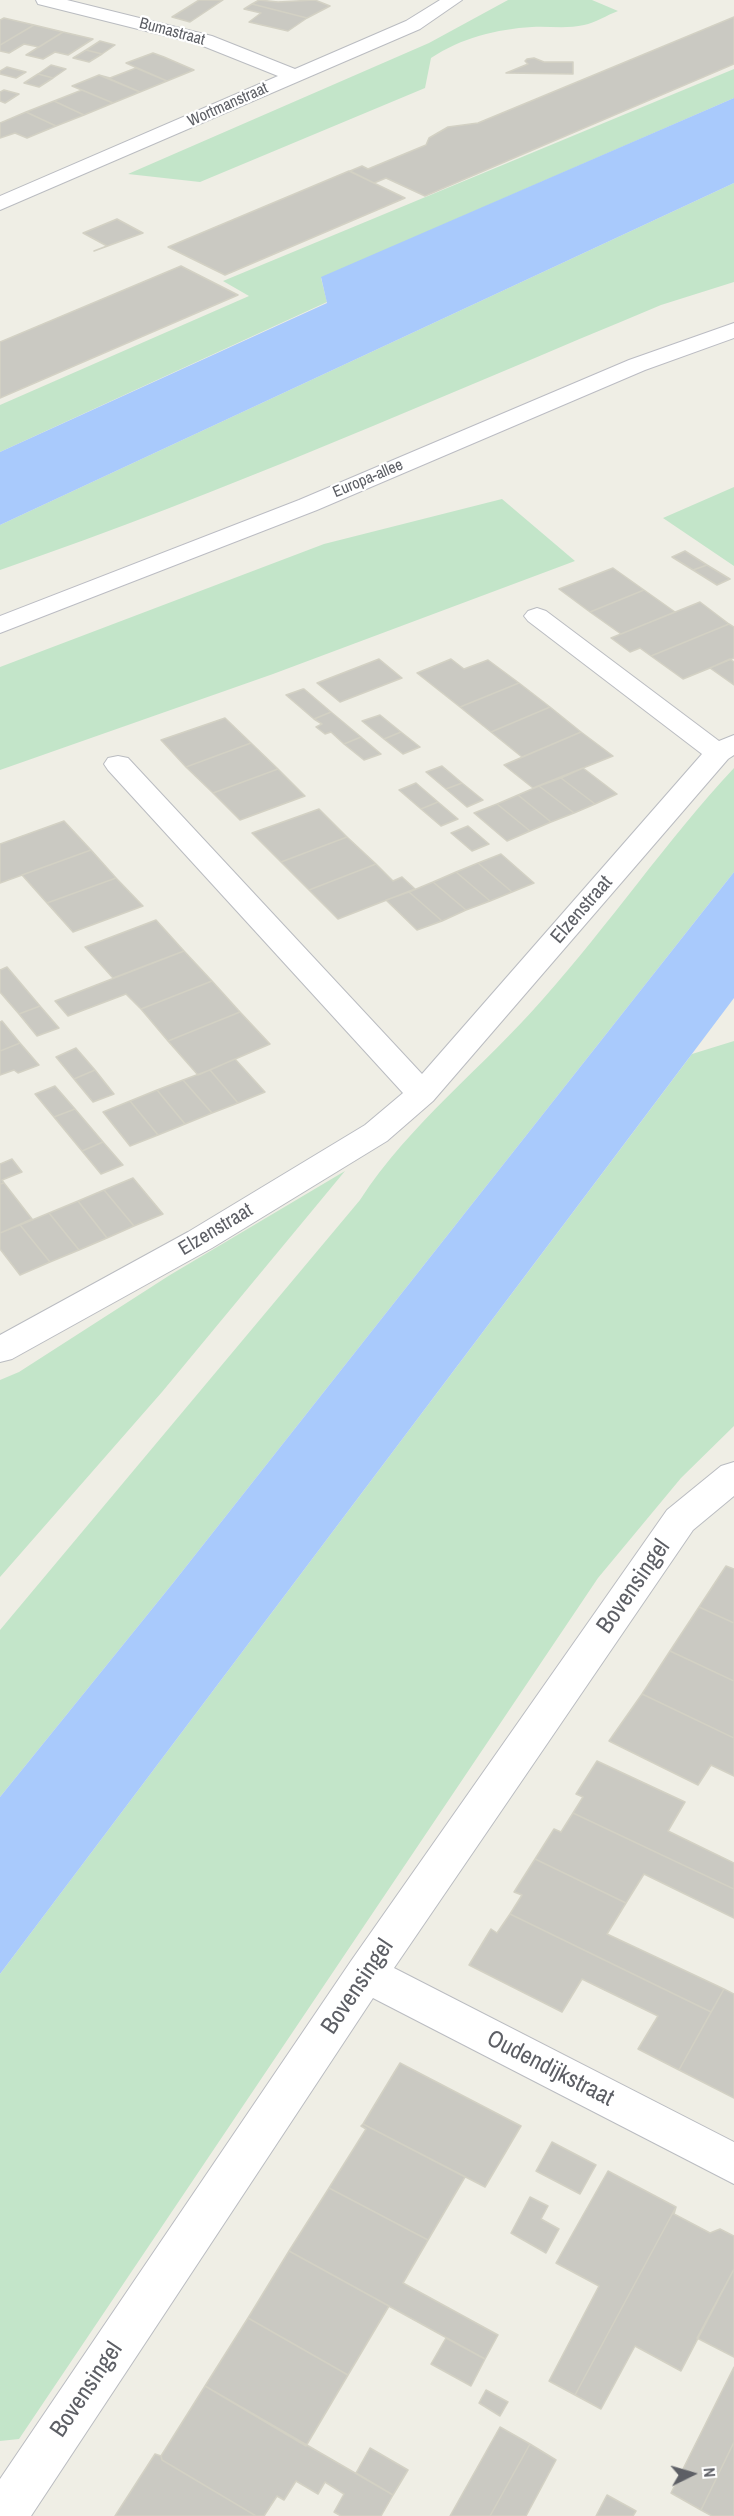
<!DOCTYPE html>
<html>
<head>
<meta charset="utf-8">
<style>
  body { margin:0 }
  #map { position:relative; width:734px; height:2516px; overflow:hidden; background:#efeee5; font-family:"Archivo Narrow",sans-serif }
  canvas { display:block }
  .north { position:absolute; left:662px; top:2444px; width:60px; height:60px; -webkit-text-stroke:4px #fff; paint-order:stroke; rotate:85deg; font-size:16px; font-weight:700; line-height:24px; text-align:center; color:#5d5f65 }
  .north::after { content:''; display:block; margin:auto; width:21px; height:27px; background:#5d5f65; clip-path:polygon(50% 0,100% 100%,50% 72%,0 100%) }
</style>
</head>
<body>
<div id="map">
<canvas width="734" height="2516"></canvas>
<div class="north">N</div>
</div>
<script>
const c = document.querySelector('canvas').getContext('2d');
c.lineJoin = 'round';
function fillPath(path, color) { c.fillStyle = color; c.fill(path, 'evenodd'); }
function strokePath(path, color, width, dash) { c.strokeStyle = color; c.lineWidth = width; c.lineCap = dash ? 'butt' : 'round'; c.setLineDash(dash || []); c.stroke(path); }
function drawText(font, color, halo, rows, align = 'center') {
  c.font = font + ' "Archivo Narrow",sans-serif'; c.lineWidth = 4.5; c.setLineDash([]); c.textBaseline = 'middle'; c.strokeStyle = halo; c.fillStyle = color; for (const [text, x, y, turn = 0] of rows) {
    c.save(); c.translate(x, y); c.rotate((+turn || 0) * Math.PI / 180); c.textAlign = isNaN(turn) ? turn : align; if (halo) c.strokeText(text, 0, 0); c.fillText(text, 0, 0); c.restore();
  }
}
const green = new Path2D(`
  M508,0H592L618,11C607,15 595,23 584,25C567,29 549,26 532,27C497,29 461,38 431,58L425,88L200,182L128,174L429,43Z
  M734,69V98L321,278L327,302L0,452V405L249,296L223,281Z
  M734,183V282L661,305C442,396 224,493 0,570V525Z
  M734,487V566L663,518Z
  M502,499L575,561L273,674L0,770V667L324,544Z
  M734,768V872L173,1583L0,1797V1630L360,1200C410,1123 483,1068 543,999C609,925 666,841 734,768Z
  M734,1041V1426L681,1478L598,1578L19,2439L0,2441V1974L692,1054Z
  M345,1171L162,1392L0,1577V1380L19,1372L170,1275Z`);
const water = new Path2D(`
  M734,98V183L0,525V452L327,303L321,277Z
  M734,872V998L0,1974V1797L173,1583Z`);
const building = new Path2D(`
  M199,0H223L190,22L172,17Z
  M259,0L278,2L315,0L330,6L307,18L252,4Z
  M252,4L307,18L288,31L249,22L261,13L244,9Z
  M734,17V64L425,196L386,178L374,183L350,171L362,166L368,169L426,145L429,138L448,127L478,123Z
  M4,18L34,25L0,45V20Z
  M34,25L63,32L39,47L24,44L9,53L0,51V45Z
  M63,32L93,39L68,55L55,52L43,59L26,55Z
  M100,41L115,45L102,54L86,50Z
  M86,50L102,54L89,62L73,58Z
  M153,53L164,57L194,70L167,81L126,63Z
  M534,58L544,62H573V74L506,73L528,64L525,61L527,59Z
  M51,65L66,69L53,78L38,74Z
  M7,67L26,72L16,78L0,74V71Z
  M136,68L167,81L140,92L99,75L110,78Z
  M38,74L53,78L39,87L24,83Z
  M99,75L110,79L140,92L113,103L72,86Z
  M4,90L19,94L5,103L0,101V92Z
  M82,90L113,103L84,115L54,101Z
  M54,101L84,115L56,126L26,112Z
  M26,112L56,126L27,138L15,133L0,138V123Z
  M349,171L405,198L225,275L168,247Z
  M117,219L143,233L94,251L107,246L83,233Z
  M181,266L238,295L0,398V342Z
  M685,551L707,565L693,570L672,557Z
  M707,565L730,579L717,585L693,570Z
  M613,568L644,590L590,612L559,589Z
  M644,590L675,612L621,634L590,612Z
  M700,602L729,624L651,656L640,648L630,652L611,638Z
  M729,624L734,627V658L710,668L683,679L651,656Z
  M379,659L402,678L340,702L317,683Z
  M451,659L464,669L488,660L519,683L460,707L417,673Z
  M730,659L734,662V685L710,668Z
  M519,683L550,707L491,732L460,707Z
  M303,689H304L331,712L314,719L286,695Z
  M550,707L581,732L522,757L491,732Z
  M331,712L361,737L344,744L331,732L325,734L316,727L322,724L314,719Z
  M380,715L401,732L384,739L362,721Z
  M225,718L251,743L186,767L161,740Z
  M401,732L420,747L403,754L384,739Z
  M581,732L613,756L533,788L504,765Z
  M361,737L381,754L364,760L344,744Z
  M251,743L278,769L213,793L186,767Z
  M442,766L462,783L446,789L426,772Z
  M583,768L617,794L595,804L561,778Z
  M278,769L305,796L240,820L213,793Z
  M561,778L595,804L574,813L539,786Z
  M416,783L438,802L421,809L399,790Z
  M462,783L483,800L467,807L446,789Z
  M539,786L574,813L551,822L518,795Z
  M518,795L551,822L530,831L497,804Z
  M438,802L458,819L441,826L421,809Z
  M497,804L530,831L507,841L474,813Z
  M319,809L347,837L281,862L252,833Z
  M64,821L91,850L0,883V844Z
  M468,826L489,844L472,851L451,833Z
  M347,837L376,864L309,890L281,862Z
  M91,850L116,878L47,903L22,875Z
  M501,854L534,883L512,892L478,863Z
  M478,863L512,892L490,901L456,872Z
  M376,864L393,881L402,877L415,889L338,919L309,890Z
  M456,872L490,901L466,910L433,882Z
  M116,878L143,906L73,932L47,903Z
  M433,882L466,910L442,921L409,892Z
  M409,892L442,921L417,930L386,900Z
  M156,920L184,951L113,978L85,947Z
  M184,951L212,981L141,1009L126,994L68,1016L55,1001Z
  M7,967L40,1006L19,1014L0,992V970Z
  M212,981L240,1012L168,1041L141,1009Z
  M40,1006L59,1028L37,1036L19,1014Z
  M240,1012L270,1044L198,1075L168,1041Z
  M2,1021L20,1043L0,1051V1022Z
  M20,1043L39,1065L18,1073L14,1070L0,1075V1051Z
  M76,1048L95,1070L74,1079L56,1057Z
  M235,1059L265,1092L238,1103L210,1070Z
  M95,1070L114,1094L93,1102L74,1079Z
  M210,1070L238,1103L212,1113L183,1080Z
  M183,1080L212,1113L185,1124L157,1090Z
  M55,1086L75,1109L54,1117L35,1094Z
  M157,1090L185,1124L158,1135L130,1101Z
  M130,1101L158,1135L130,1146L103,1112Z
  M75,1109L103,1142L82,1151L54,1117Z
  M103,1142L123,1165L101,1174L82,1151Z
  M12,1159L22,1172L2,1180L4,1183L0,1184V1164Z
  M133,1178L163,1214L134,1226L104,1190Z
  M4,1183L32,1219L0,1233V1184Z
  M104,1190L134,1226L107,1238L78,1201Z
  M78,1201L107,1238L79,1250L49,1213Z
  M49,1213L79,1250L50,1262L20,1225Z
  M20,1225L50,1262L20,1275L0,1249V1233Z
  M726,1566L734,1569V1623L699,1607Z
  M699,1607L734,1623V1681L670,1651Z
  M670,1651L734,1681V1738L642,1694Z
  M642,1694L734,1738V1776L711,1765L698,1785L609,1741Z
  M597,1761L685,1802L668,1831L734,1863V1889L573,1813L583,1797L576,1794Z
  M573,1813L734,1889V1918L644,1874L626,1903L535,1859L554,1829L561,1832Z
  M535,1859L626,1903L607,1934L724,1989L711,2012L510,1914L522,1895L514,1892Z
  M510,1914L711,2012L679,2070L638,2049L658,2016L582,1979L562,2012L469,1965L491,1929L497,1933Z
  M724,1989L734,1994V2098L679,2070Z
  M400,2063L521,2126L485,2187L363,2124Z
  M363,2124L465,2177L428,2240L329,2188L366,2129L361,2126Z
  M552,2142L596,2165L580,2194L536,2171Z
  M608,2171L676,2207L575,2395L549,2381L599,2286L556,2263Z
  M329,2188L428,2240L403,2283L498,2335L485,2359L289,2251Z
  M530,2197L548,2206L541,2219L559,2229L546,2253L511,2233Z
  M676,2207L674,2214L710,2233L720,2229L734,2236V2269L681,2371L635,2346L601,2409L575,2395Z
  M289,2251L389,2306L348,2375L248,2318Z
  M734,2269V2357L697,2338Z
  M248,2318L348,2375L306,2446L205,2386Z
  M446,2338L485,2359L471,2386L431,2364Z
  M734,2367V2442L701,2510L671,2493Z
  M205,2386L393,2495L381,2516H341L334,2512L344,2494L325,2482L318,2494L296,2481L284,2500L277,2496L264,2516H256L162,2460L161,2456Z
  M486,2390L508,2402L500,2416L479,2403Z
  M500,2427L530,2444L490,2516H450Z
  M734,2442V2516H712L701,2510Z
  M530,2444L556,2460L526,2516H490Z
  M370,2448L408,2470L393,2495L356,2473Z
  M155,2454L161,2456L162,2460L256,2516H115Z
  M607,2495L636,2511L633,2516H596Z`);
const street = new Path2D(`
  M36,0H67L212,36L295,69L406,21L440,0H462L420,29L0,210V196L278,76L198,44L38,4Z
  M537,608L546,611L719,741L734,735V755L728,759L433,1101L387,1141L212,1248L12,1359L0,1362V1335L188,1232L365,1125L403,1093L108,770L104,764L108,758L118,756L128,758L422,1074L702,754L528,621L524,616L528,611Z
  M734,1462V1496L693,1530L394,1968L734,2142V2184L373,1998L31,2516H0V2479L351,1961L667,1510L721,1466Z`);
const secondary = new Path2D(`
  M734,323V338L645,370L317,510L0,633V616L299,500L629,360Z`);
const farStreetnames = [
  ["Bumastraat",172,32,15],
  ["Wortmanstraat",228,105,-24],
  ["Europa-allee",368,479,-23]
];
const streetNames = [
  ["Elzenstraat",582,910,-49],
  ["Elzenstraat",216,1230,-31]
];
const nearStreetnames = [
  ["Bovensingel",634,1587,-55],
  ["Bovensingel",358,1987,-56],
  ["Oudendijkstraat",550,2069,27],
  ["Bovensingel",87,2390,-56]
];
fillPath(green, '#c3e5c9');
fillPath(water, '#a9cafc');
fillPath(building, '#cac9c2');
strokePath(building, '#d3d1c4', 1.5);
strokePath(street, '#babcc1', 2);
strokePath(secondary, '#bbbcc3', 2);
fillPath(street, '#fff');
fillPath(secondary, '#fff');
drawText('16px', '#5d5f65', '#fff', farStreetnames);
drawText('20px', '#5d5f65', '#fff', streetNames);
drawText('24px', '#5d5f65', '#fff', nearStreetnames);
</script>
</body>
</html>
